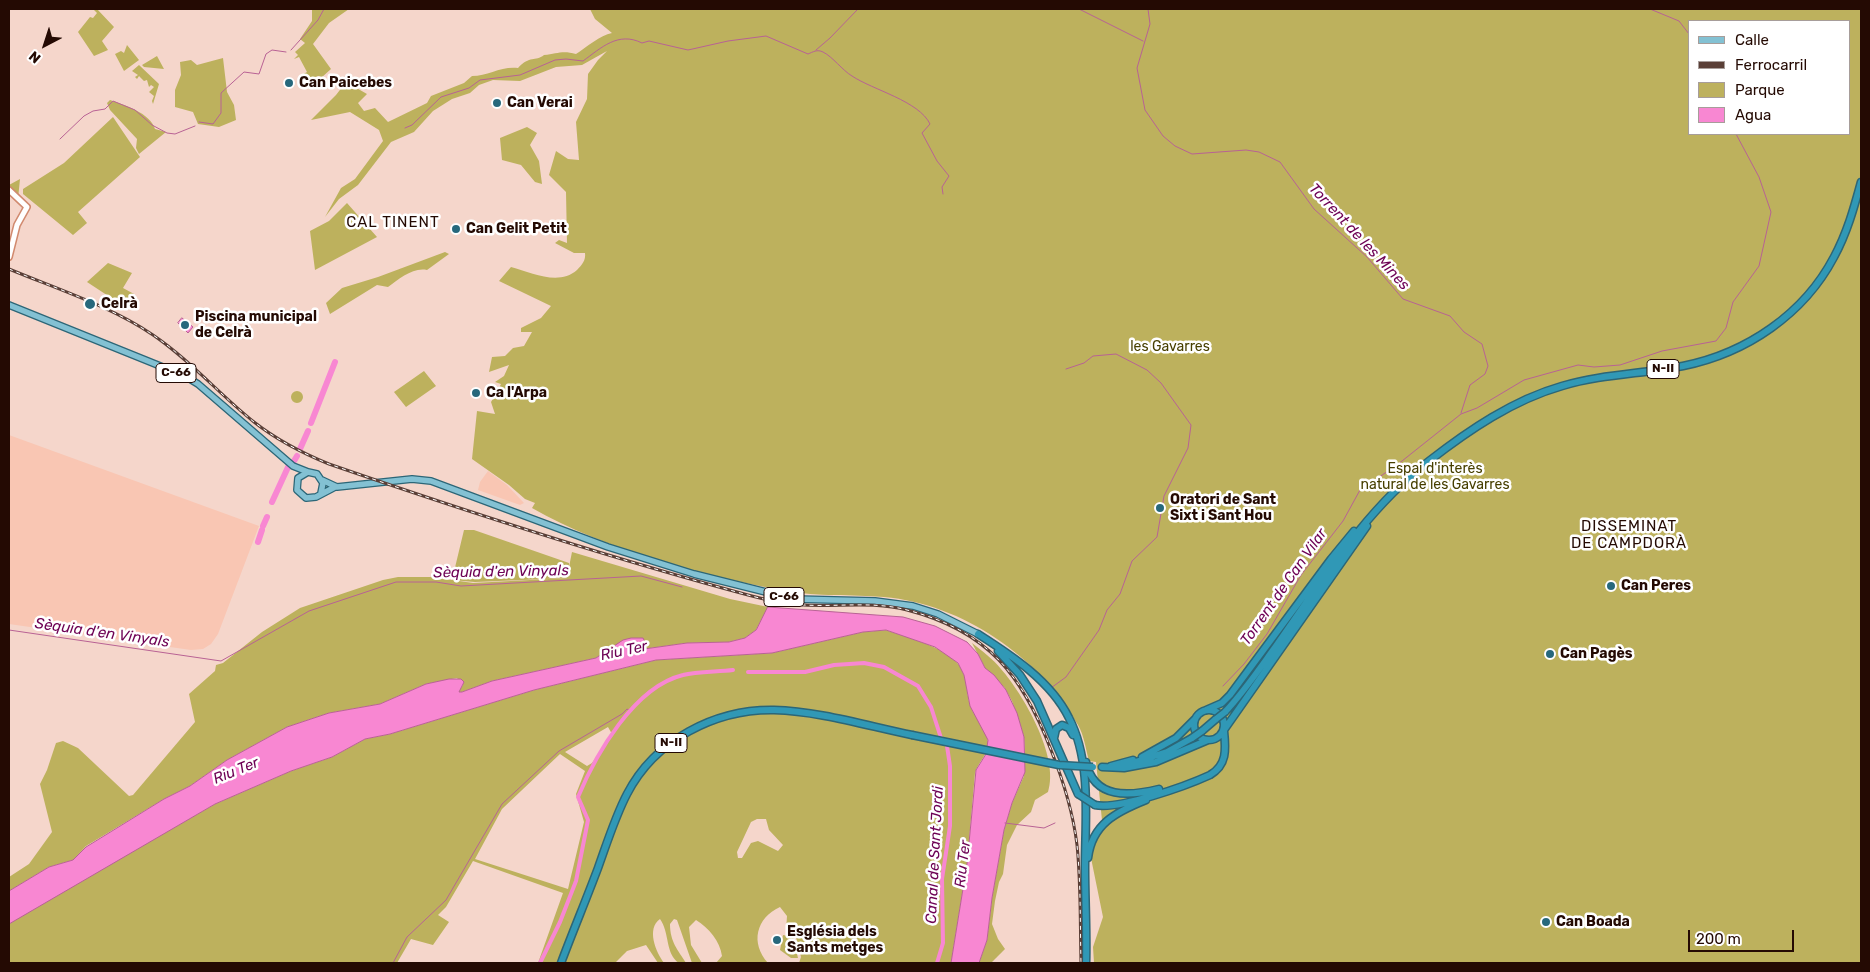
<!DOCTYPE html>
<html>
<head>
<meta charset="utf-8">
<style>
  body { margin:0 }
  #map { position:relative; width:1870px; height:972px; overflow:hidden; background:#f5d6cb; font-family:Rubik,sans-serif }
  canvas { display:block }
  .frame { position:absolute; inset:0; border:10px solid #240a03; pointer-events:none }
  .legend { position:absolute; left:1688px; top:20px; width:162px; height:115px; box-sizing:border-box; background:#fff; border:1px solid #a79d9a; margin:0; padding:6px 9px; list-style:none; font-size:15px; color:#240a03 }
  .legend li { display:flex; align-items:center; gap:10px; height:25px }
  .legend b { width:25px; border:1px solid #a79d9a }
  .north { position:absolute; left:20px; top:20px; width:50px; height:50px; -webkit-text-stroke:4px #fff; paint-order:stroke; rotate:220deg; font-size:14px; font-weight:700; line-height:20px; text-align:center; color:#240a03 }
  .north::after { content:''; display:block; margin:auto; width:18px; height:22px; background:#240a03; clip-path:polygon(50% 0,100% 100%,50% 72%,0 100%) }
  .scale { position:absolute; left:1688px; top:930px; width:106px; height:22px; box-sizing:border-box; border:2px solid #240a03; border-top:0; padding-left:6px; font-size:15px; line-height:18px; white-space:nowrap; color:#240a03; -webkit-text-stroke:4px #fff; paint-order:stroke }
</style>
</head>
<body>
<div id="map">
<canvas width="1870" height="972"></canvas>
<div class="frame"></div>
<ul class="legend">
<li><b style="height:6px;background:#83c1d3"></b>Calle</li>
<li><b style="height:6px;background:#5a3f37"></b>Ferrocarril</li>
<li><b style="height:14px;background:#bdb15d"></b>Parque</li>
<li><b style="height:14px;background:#f887d2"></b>Agua</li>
</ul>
<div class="north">N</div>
<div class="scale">200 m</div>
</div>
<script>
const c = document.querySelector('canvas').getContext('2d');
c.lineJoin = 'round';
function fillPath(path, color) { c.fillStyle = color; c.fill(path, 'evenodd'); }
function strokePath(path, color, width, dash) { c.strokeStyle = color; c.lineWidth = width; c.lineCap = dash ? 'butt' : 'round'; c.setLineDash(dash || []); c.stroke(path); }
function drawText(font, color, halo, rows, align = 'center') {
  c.font = font + ' Rubik,sans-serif'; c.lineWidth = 5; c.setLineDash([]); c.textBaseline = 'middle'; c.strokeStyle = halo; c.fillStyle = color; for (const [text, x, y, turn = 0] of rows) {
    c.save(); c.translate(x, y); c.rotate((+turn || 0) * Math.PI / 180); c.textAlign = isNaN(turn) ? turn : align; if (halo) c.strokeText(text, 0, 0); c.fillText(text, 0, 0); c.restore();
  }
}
const built = new Path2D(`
  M9,435L259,526L218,634L211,644L203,649L191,650L9,624Z
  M488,471L507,485L524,503L520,505L478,490L480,482Z`);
const green = new Path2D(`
  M93,9H97L114,27L102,41L108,50L94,56L78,32L90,17L93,18L97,13Z
  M312,9H349L329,23L313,44L331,69L321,78L319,76L311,78V82L308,85H305L300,76L307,72L299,57L294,59L298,55L295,52L305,43L300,39L312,21Z
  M590,9H1861V963H1094L1093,947L1103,917L1091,858L1096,841L1103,830L1096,762L1089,761C1086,750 1084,735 1078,725C1039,657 963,604 884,597C851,594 818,597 786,591C702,576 606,550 532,508L535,503L525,499L509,485L472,459L477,411L495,414L491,402L494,397L488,391L499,388L501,384L495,382L504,376L509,365L489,372L492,357L505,356L513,348L524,346L532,332H521V328L541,318L551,306L499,281L511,267C532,273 559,286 577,270C582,265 586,260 585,253H574L555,243L559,240L567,243L566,192L549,175L556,151L568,159L579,160L576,122L587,99L588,74L598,60L607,51L582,65L556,67L520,81L493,80L479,85L470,93L452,99L433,111L414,132L391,142L358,185L339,199L325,217L341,188L355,179L383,141L379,130L350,112L311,120L336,95L346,82L367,94L358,103L364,111L375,108L388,122L427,103L431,96L464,83L472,76C488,76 501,66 518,68C530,55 535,62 544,55C557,54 562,50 576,54C587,47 600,35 612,33L595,19ZM1689,21H1849V134H1689Z
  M127,45L139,60L124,71L115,54L121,51L124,53Z
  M157,56L164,69L144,67L142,65Z
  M223,58L227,92L234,105L236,120L219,127L198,124L193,112L175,107V90L181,75L180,62L191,60L197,65Z
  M139,65L159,84L153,104L152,101L154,96L149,92L154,87L151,85L149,87L147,80L144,81L139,76L137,79L135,77L138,75L132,71Z
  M110,100C125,105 150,113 155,129L166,132L139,154L136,148L137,139L110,110L107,103Z
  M113,117L140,157L78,212L87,223L73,235L23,194V189L64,163Z
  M527,127L537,133L530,145L539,161L542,184L535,182L521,165L502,160L500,138Z
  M20,179L18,199L9,190V185Z
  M347,203L377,237L315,270L310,231L329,221Z
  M445,252L449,254L427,270C413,267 399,279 388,287L377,285L330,314L326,303L342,288L378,277Z
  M108,263L132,273L123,288L134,294L125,307L87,282Z
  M424,371L436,386L406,407L394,392Z
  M291 397a6 6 0 1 1 12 0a6 6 0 1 1-12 0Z
  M464,530H474L569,563V567L572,552L730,599L768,607L756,630L745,638L729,642L687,643L643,649L645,642L616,645L596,658L492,681L462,692H458L463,685L457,678L426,684L380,704L329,713L287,727L227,760L190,786L164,799L86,846L73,860L49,867L9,891V877L29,864L52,832L40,784L47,770L56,743L63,741L78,748L129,796L133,795L195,722L189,694L215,671L216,665L223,663L262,632L300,608L383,580L398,577H431L473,583L568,578L475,582L452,580Z
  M886,630C908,638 952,648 962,670C968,682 966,696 971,707C975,718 987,730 988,742C989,754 978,762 975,773L967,864L951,963H799L801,957L796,937L786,931L787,916L780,907C756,918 750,943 768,963H716L722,956C720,941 709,928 696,920L689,927L691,945L702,963H692L677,920L674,919L670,924C670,942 678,950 686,963H679C665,954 670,933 660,919C646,929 656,952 664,963H658L646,945L627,951L615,963H538L563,893L473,861L446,907L438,915L449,922L433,945L411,939L397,963H9V924L24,913L215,804L291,771L332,757L365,739L390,734L534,690L656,660L772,653L863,632ZM608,727L612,734L592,763L587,766L565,752ZM560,754L585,771L576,794L584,822L568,889L475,859L502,809ZM757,819H766L769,830L783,845L778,851L758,841L751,843L742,858H738L737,852L751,822Z
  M972,643C982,651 993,659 1001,669C1023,694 1060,757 1048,792L1035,800L1031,812L1017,825L1007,845L1003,874L999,882L995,901L992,924L998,939L1005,949L991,963H979L987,940L992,898L1004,830L1012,803L1024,776L1025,753L1024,737L1012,701L1004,687L985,668Z
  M783,935L793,937L798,958H791L780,950Z`);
const water = new Path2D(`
  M182,318L193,327L188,333L178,323Z
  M768,607L903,617L935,626L967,642L978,654L985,668L994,675L1006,690L1017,713L1024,737L1025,772L1012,803L1004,830L992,898L987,940L979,963H951L967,864L976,770L986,754L988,740L970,706L964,675L958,663L935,647L886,630L863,632L772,653L656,660L534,690L390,734L365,739L332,757L291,771L215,804L9,924V891L49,867L73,860L86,847L164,799L190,786L227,760L287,727L329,713L380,704L426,684L449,679H461L464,682L459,692H462L492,681L596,658L623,640L631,638H643L645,642L644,649L687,643L729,642L745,638L756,630Z`);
const stream = new Path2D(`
  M1079,9L1143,41
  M1148,9L1150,24L1137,68L1145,110L1163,136L1175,146L1192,154L1246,150L1259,152L1280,162L1314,209L1367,257L1403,299L1450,316L1464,332L1482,344L1488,366L1485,374L1470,385L1461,413
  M1650,9L1679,21L1689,34
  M291,50L318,20L324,9
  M816,50L830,38L858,9
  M199,122L213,124L221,113V93L244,72L259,74L266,54L272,50L286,52
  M405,128L412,125L441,97L469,88L480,80L520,75L555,60L566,59L583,61C601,48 618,31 642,43L649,41L688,50L728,41L766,36L808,54C813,52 817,49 823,52C833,57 842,70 852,76C873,90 919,101 930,124L922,133L937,161L949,176L942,187L943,194
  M60,139L84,116L93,111L105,109L113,101L135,110L152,125L167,133L175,134L195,126
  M9,630L221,661L309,611L396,582H436L461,586L641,576L682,587
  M1223,686L1244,664L1267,634L1301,575L1343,521L1360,490L1397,465L1461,414L1477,408L1524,380L1578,365L1594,367L1620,365L1662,351L1716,341L1726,328L1733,302L1759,266L1771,212L1759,177L1736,134
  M1051,688L1066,677L1099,630L1107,610L1120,594L1132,561L1157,537L1164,496L1188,448L1191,425L1161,383L1147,370L1116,354L1093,356L1084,363L1066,369
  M1005,823L1044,828L1055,823
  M393,963L407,937L446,900L502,804L559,751L622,714L627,709L629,710`);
const canal = new Path2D(`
  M748,672H805L834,665L864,663L884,667L918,686L931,707L941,738
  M540,963L560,922L576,881L588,820L578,797C596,754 634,687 683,675C697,671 718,672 733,670
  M937,963L943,943L942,879L950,826V766L947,746`);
const river = new Path2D(`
  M311,423L335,362
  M300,449L308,431
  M294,461L297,456
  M272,502L289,465
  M263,526L267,517
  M258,542L262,530`);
const secondary = new Path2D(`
  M9,190L27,207L17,225L9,257`);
const primary = new Path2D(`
  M9,305L185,376L198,384L293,466L308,472
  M322,480L337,487L412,479L431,481L608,547L694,574L794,599L875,601L913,606L938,614L978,634
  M321,493L323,483L317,474L308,472L298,478L297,490L306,498L316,497L335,487`);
const highway = new Path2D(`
  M978,634C1011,655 1051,681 1069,718C1092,762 1085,820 1085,868C1085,900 1087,932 1086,963
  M998,651L1020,675L1037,701L1078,794
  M1194 725a15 15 0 1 1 30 0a15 15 0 1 1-30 0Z
  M1206,710L1222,703L1230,695L1331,559L1354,531
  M1225,712C1244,692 1260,668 1276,646C1322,581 1365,510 1429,461C1469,430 1513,400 1562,386C1602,374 1643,374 1683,366C1747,353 1804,314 1834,257C1847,233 1854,208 1861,182
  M1224,730L1367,526
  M1202,731L1216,719
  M1054,738L1056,729L1062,725L1069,728L1073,735
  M1142,757L1176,738L1195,719
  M1086,762C1094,800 1130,796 1159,789
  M1129,764L1167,752L1192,738
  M1111,766L1133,760
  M1102,767L1124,768L1156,762L1208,740
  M1095,805C1119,810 1186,786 1210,775C1227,765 1226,750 1224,731
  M1088,858C1092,824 1116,812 1146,800
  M561,963C573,931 586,900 598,868C607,843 615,817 627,794C655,740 715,709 774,710C818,711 868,726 912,735`);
const rail = new Path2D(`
  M9,269C57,289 110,306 153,335C190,360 219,394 254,422C277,440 302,453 329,464C468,512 607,557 748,595C766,600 785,604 804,605C838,607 874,601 907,610C988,631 1022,675 1051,750C1063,780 1073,812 1077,845C1081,884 1080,924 1081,963`);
const highwayBridge = new Path2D(`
  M1216,719L1225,712
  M912,735L1059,765L1093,767
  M1192,738L1202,731
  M1078,794L1095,805`);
const markers = [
  [289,83,5,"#27687c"],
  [497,103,5,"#27687c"],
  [456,229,5,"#27687c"],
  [90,304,6,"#27687c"],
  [185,325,5,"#27687c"],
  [476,393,5,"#27687c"],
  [1160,508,5,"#27687c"],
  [1611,586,5,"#27687c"],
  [1550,654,5,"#27687c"],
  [1546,922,5,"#27687c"],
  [777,940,5,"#27687c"]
];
const shields = [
  [1663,369,32],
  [176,373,40],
  [784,597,40],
  [671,743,32]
];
const shieldNames = [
  ["N-II",1663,369],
  ["C-66",176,373],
  ["C-66",784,597],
  ["N-II",671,743]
];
const poiNames = [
  ["Can Paicebes",299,83],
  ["Can Verai",507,103],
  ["Can Gelit Petit",466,229],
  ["Celrà",101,304],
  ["Piscina municipal",195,317],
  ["de Celrà",195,333],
  ["Ca l'Arpa",486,393],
  ["Oratori de Sant",1170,500],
  ["Sixt i Sant Hou",1170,516],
  ["Can Peres",1621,586],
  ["Can Pagès",1560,654],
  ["Can Boada",1556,922],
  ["Església dels",787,932],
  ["Sants metges",787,948]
];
const parkNames = [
  ["les Gavarres",1170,347],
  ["Espai d'interès",1435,469],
  ["natural de les Gavarres",1435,485]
];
const neighbourhoodNames = [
  ["CAL TINENT",393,223],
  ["DISSEMINAT",1629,527],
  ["DE CAMPDORÀ",1629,544]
];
const waterNames = [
  ["Torrent de les Mines",1359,237,47],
  ["Sèquia d'en Vinyals",501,572,-1],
  ["Torrent de Can Vilar",1284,587,-55],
  ["Sèquia d'en Vinyals",102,633,8],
  ["Riu Ter",624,651,-12],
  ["Riu Ter",236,771,-22],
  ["Canal de Sant Jordi",935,855,-87],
  ["Riu Ter",963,864,-83]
];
fillPath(built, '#f9c6b3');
fillPath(green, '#bdb15d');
fillPath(water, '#f887d2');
strokePath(water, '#b86294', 1);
strokePath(stream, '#b86294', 1);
strokePath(canal, '#f887d2', 4);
strokePath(river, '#f887d2', 6);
strokePath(secondary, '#d18a6f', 8);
strokePath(primary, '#2c6677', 8);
strokePath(highway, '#2c6677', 9);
strokePath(secondary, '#fff', 5);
strokePath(primary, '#83c1d3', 5.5);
strokePath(highway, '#3098b6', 6);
strokePath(rail, '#5a3f37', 3);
strokePath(rail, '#fff', 1, [4]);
strokePath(highwayBridge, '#2c6677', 9, []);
strokePath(highwayBridge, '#3098b6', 6);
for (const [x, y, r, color] of markers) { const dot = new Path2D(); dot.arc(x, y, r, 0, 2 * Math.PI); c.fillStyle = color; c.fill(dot); strokePath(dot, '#fff', 2); }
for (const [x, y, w] of shields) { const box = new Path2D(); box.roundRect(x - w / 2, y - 9.5, w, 19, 4); c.fillStyle = '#fff'; c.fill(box); strokePath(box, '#240a03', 1); }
drawText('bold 12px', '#240a03', null, shieldNames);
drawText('bold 14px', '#240a03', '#fff', poiNames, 'left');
drawText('14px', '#473f00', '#fff', parkNames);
c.letterSpacing = '1px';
drawText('15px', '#240a03', '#fff', neighbourhoodNames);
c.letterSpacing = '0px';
drawText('italic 15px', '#6d0154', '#fff', waterNames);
</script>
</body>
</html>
